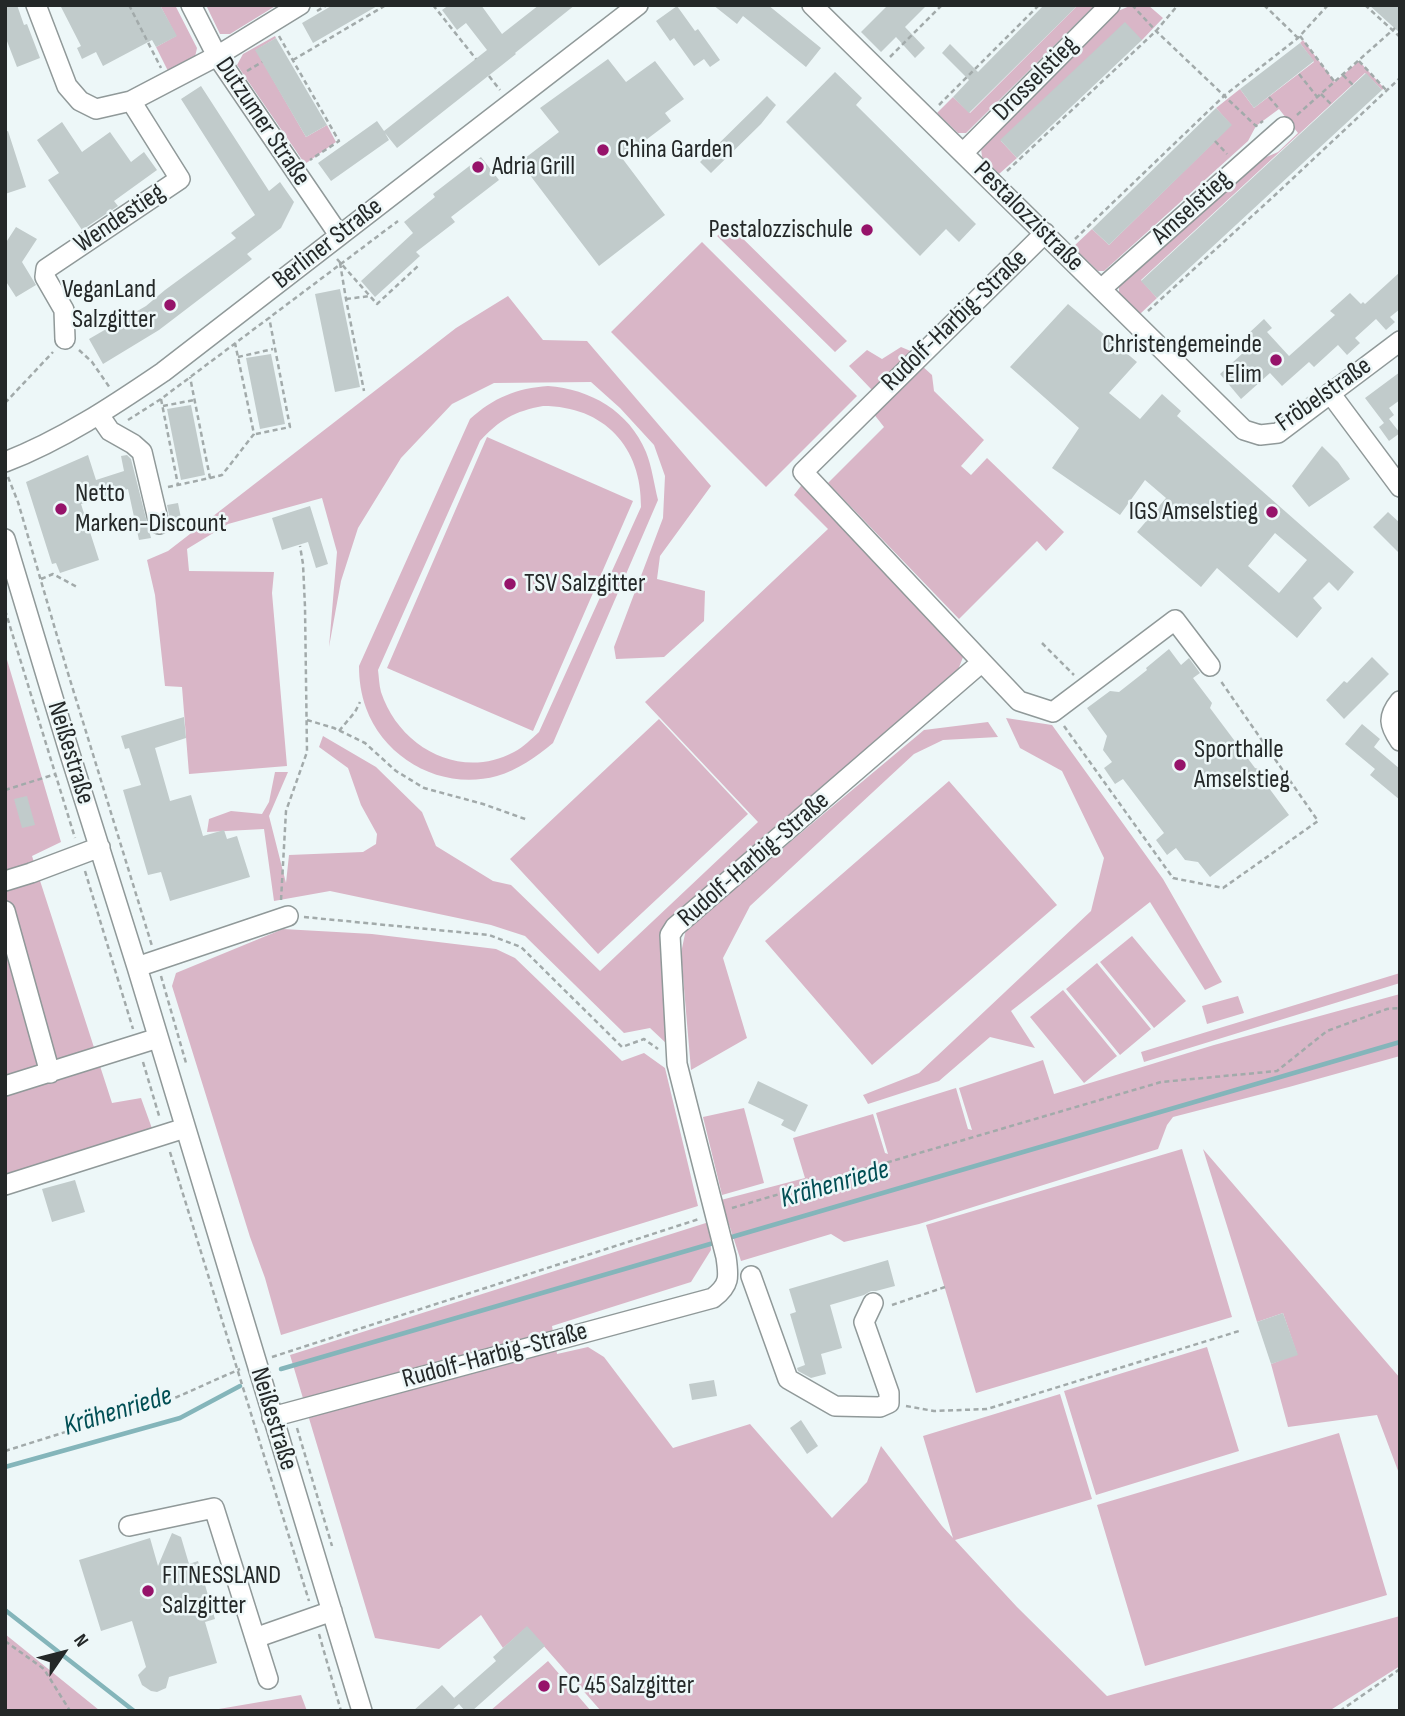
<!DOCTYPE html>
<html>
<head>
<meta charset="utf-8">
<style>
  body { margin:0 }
  #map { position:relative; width:1405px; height:1716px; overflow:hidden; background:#edf7f8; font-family:"Sofia Sans Condensed",sans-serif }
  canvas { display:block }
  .frame { position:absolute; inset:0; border:7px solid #242828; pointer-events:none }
  .north { position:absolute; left:28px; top:1618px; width:70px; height:70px; -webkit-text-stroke:5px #edf7f8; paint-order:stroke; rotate:55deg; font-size:19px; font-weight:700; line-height:28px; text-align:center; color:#242828 }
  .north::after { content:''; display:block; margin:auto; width:24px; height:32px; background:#242828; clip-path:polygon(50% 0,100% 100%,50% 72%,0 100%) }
</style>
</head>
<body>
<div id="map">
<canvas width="1405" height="1716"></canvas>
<div class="frame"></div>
<div class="north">N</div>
</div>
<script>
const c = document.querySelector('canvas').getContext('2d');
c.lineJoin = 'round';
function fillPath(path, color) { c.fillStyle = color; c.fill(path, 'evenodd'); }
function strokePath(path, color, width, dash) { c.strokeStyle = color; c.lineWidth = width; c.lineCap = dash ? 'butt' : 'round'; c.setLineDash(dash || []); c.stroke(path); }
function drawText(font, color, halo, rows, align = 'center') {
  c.font = font + ' "Sofia Sans Condensed",sans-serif'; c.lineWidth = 5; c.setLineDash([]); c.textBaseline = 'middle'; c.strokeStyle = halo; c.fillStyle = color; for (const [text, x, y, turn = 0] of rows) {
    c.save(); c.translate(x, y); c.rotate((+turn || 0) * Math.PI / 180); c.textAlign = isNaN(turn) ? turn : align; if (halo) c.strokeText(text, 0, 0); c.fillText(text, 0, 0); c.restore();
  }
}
const green = new Path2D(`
  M160,5H175L197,48L195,57L168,71L156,47L176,36Z
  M206,5H277L230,34H220Z
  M1078,5H1095L966,133H958L937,113L953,97L970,113Z
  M1132,5H1148L1163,18L1142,40L1001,141L1017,158L999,174L982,157L981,148L1118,11Z
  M275,36L276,38L256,50L306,137L327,125L336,142L305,164L237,65L243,54Z
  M1303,40L1335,82L1359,61L1384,88L1382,90L1365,73L1141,280L1157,298L1140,314L1119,293V287L1262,159L1278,152L1298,133L1279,109L1256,126L1248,141L1104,271H1098L1073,247L1092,229L1109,245L1231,125L1216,108L1240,89L1254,108L1314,62L1300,43Z
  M730,226L847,341L835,352L717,236Z
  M702,242L857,396L766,487L611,332Z
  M508,296L543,340L587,341L711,486L660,556L657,579L705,591L704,621L664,657L616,659L614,647L663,518L665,476L654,445L620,408L591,382L494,383L452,404L401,458L358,528L341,581L329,647L337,552L322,498L228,524L187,549L189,571L274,572L272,593L287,766L189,774L182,687L165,686L155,595L147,560L168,551L456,328Z
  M901,347L913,352L872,390L849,366L867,350L882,359Z
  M921,365L932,375L934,391L984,440L961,466L971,475L987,458L1064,532L1046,551L1037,541L959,619L828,483L884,427L873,413Z
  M548,386C590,389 629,411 646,452C652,467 654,484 658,500L553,743C536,757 518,770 497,776C443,791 385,760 366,708C361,694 359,680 359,666L470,419C493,398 517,388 548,386ZM543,406C604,406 642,447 641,507L539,732C531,739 524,747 514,752C460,781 399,747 381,692C379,685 379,677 378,670L480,441C499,420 515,411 543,406Z
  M487,437L633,501L533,731L387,668Z
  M804,482L965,652L958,670L668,923L661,944L667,1044L650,1028L624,1033L525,936L491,925L330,891L274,901L264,829L207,832L209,819L231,811L262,814L269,802L275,772H288L269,816L286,883L289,855L363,852L376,844L377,834L361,805L348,768L319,747L323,736L376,767L422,812L436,846L493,881L511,885L600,971L758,822L645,702L828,529L794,495Z
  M5,653L61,842L32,856L112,1103L141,1098L154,1134L5,1176Z
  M1006,718L1052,725L1163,879L1222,982L1205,990L1150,902L1011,1011L1035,1048L990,1037L939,1081L868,1104L863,1095L919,1073L1091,911L1104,858L1062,771L1020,748Z
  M659,719L748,814L598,954L510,859Z
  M988,722L998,737L943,740L914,754L750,906L723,958L747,1038L691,1070L681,953L686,929L924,730Z
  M949,781L1057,905L872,1065L765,941Z
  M283,929L372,934L496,949L515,958L622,1061L644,1053L665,1068L698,1206L281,1335L265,1278L250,1237L172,986L176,973Z
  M1132,936L1186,1001L1154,1028L1100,962Z
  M1097,963L1151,1029L1120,1055L1066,989Z
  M1400,973V983L1144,1062L1141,1052Z
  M1063,990L1117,1056L1084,1083L1030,1017Z
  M1400,994V1056L1289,1087L1173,1117L1167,1125L1158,1149L919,1224L844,1242L831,1234L741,1261L721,1200L805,1178L793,1138L873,1114L885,1153L888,1154L876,1113L956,1088L968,1129L972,1130L959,1088L1043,1060L1054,1094L1214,1045Z
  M1238,996L1244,1013L1207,1024L1202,1006Z
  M744,1108L764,1183L722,1195L703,1117Z
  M1182,1149L1232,1317L976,1393L926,1225Z
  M1203,1149L1400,1378V1476L1377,1415L1288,1427L1271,1364L1297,1354L1283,1313L1257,1322Z
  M709,1222L711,1250L691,1282L552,1326L557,1354L588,1347L604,1357L673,1448L750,1424L832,1518L867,1482L881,1446L942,1526L953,1538L923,1436L1060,1394L1092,1499L955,1540L1017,1607L1107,1696L1400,1616V1666L1329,1711H601L527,1627L503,1648L481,1615L439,1649L375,1638L290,1355Z
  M1207,1347L1239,1451L1096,1495L1064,1391Z
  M1339,1433L1387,1595L1145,1666L1097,1505Z
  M5,1634L99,1710L100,1711H5Z
  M548,1661L591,1711H490Z
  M301,1695L307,1711H207Z`);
const stream = new Path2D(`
  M725,1239L1400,1042
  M281,1369L717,1242
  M5,1467L180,1418L240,1386
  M5,1610L134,1711`);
const building = new Path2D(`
  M5,5H17L24,25L27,24L40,58L17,67L5,36Z
  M60,5H160L177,36L156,47L152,40L103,66L96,52L82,59L77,48L81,46Z
  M333,5H379L313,43L302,23Z
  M449,5H481L502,34L539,5H575L515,53L516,54L397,148L385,133L389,140L331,181L318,163L377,121L384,131L487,50L466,23L457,30L442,10Z
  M713,5H768L821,48L806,67L743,16L737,24Z
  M888,5H927L905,27L925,48L915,58L896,37L881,52L861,32Z
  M1044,5H1078L969,113L953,97L969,80L942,53L950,44L978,72Z
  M1369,5H1400V33Z
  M677,6L695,31L698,29L720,60L710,67L704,59L694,66L674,38L670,41L656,21Z
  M1125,22L1142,40L1017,158L1000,140Z
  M276,38L327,125L306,137L255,50Z
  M1300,43L1314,61L1254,108L1240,89Z
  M608,59L626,82L655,61L684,99L665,113L671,121L622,158L665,215L599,266L520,162L559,132L540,108Z
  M835,72L862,98L856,105L976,224L959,242L946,229L920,256L786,122Z
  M1366,73L1382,90L1157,298L1141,281Z
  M201,86L269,191L280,182L294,202L281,228L247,254L252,259L159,330L103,364L89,339L146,306L165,290L236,238L231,233L255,215L181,99Z
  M767,96L776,105L761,124L711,173L700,162Z
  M1216,108L1232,125L1109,245L1092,229Z
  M62,122L82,152L110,132L131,162L144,152L157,170L114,201L118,206L82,230L48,180L59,173L37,140Z
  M8,131L26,187L5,194V132Z
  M481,157L499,180L451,217L455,222L416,252L420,256L375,297L361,281L413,233L404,222L435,197L433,194Z
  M16,227L37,239L22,262L36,285L16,297L5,280V244Z
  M1400,272V309L1390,317L1395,322L1386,330L1376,319L1355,338L1360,343L1347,355L1338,345L1314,367L1309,362L1282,386L1270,373L1241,399L1220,374L1256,341L1249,333L1264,319L1272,328L1267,332L1289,356L1335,315L1330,311L1350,293L1361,304L1363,302L1365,304Z
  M340,289L360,387L335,392L315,294Z
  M1068,304L1137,362L1109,393L1140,419L1162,394L1181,411L1177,416L1354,572L1338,591L1329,582L1313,598L1322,608L1297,638L1217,568L1201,587L1137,532L1166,498L1145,480L1120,515L1052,468L1079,428L1010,367ZM1275,533L1307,560L1279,593L1248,566Z
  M271,354L285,424L260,429L246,358Z
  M1400,372V400L1389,408L1394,415L1384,423L1365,398Z
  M191,405L205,475L181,480L167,409Z
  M1389,419L1400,433L1389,441L1379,427Z
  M1322,446L1338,462L1350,479L1309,507L1292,486Z
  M88,455L96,480L124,471L121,456L127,455L131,459L151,538L139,540L128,489L81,504L99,560L60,573L56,563L52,564L26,482Z
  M178,503L182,523L171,525L167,505Z
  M310,506L328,564L316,568L308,542L282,550L272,518Z
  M1388,512L1400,523V554L1373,527Z
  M1169,649L1181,665L1189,658L1200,673L1193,678L1212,703L1210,708L1255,768L1259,769L1264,777L1263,780L1289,815L1210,877L1198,862L1185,860L1176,848L1167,855L1156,840L1164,833L1123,779L1115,784L1104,768L1112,762L1103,750L1107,736L1087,708L1110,691L1119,692L1147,670L1146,668Z
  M1372,657L1389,674L1344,719L1326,700L1344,681L1347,683Z
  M184,717L186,738L155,748L170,801L191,795L203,836L224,830L227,839L237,836L250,877L170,901L161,872L148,875L123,790L141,785L129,748L125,749L121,736Z
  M1362,724L1380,739L1374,747L1400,769V800L1370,775L1375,769L1345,744Z
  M27,796L35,825L22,828L14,799Z
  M758,1081L808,1105L795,1132L781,1125L784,1120L748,1103Z
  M75,1180L85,1212L52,1222L42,1189Z
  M888,1260L895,1286L876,1291H871L864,1295L830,1305L842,1348L821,1354L826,1374L811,1378L798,1371L797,1368L805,1365L790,1314L796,1312L789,1289Z
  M1283,1313L1298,1355L1271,1364L1257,1322Z
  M714,1380L717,1396L692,1400L689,1384Z
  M801,1420L818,1446L807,1454L790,1428Z
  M172,1533L181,1537L189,1564L198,1561L215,1619L205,1622L217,1663L169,1677L166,1688L157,1692L151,1691L142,1685L138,1675L146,1667L132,1621L101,1631L79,1560L150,1538L158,1566Z
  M527,1626L545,1646L472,1711H465L459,1704L451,1711H413L442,1685L456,1700L454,1698L496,1661L493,1657Z`);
const path = new Path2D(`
  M129,5L161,68
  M433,5L476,59
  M1132,5L1156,31L1256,126L1263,121
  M1264,5L1298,38
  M1365,5L1400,37
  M317,11L327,5
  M279,36L339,141L310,160
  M1300,36L1334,81
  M890,57L942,5
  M293,60L386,5
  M1359,61L1387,91
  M247,71L262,62
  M1299,74L1318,98
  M1343,75L1353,85
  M489,76L500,90
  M1321,94L1332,105
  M1269,97L1280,110
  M939,105L1039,5
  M1297,115L1395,28
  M1215,141L1227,154
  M1007,171L1156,31L1178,5
  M1075,239L1225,95L1298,38L1328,5
  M337,259L377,304L418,266
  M340,263L346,299L364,391
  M346,299L370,296
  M1148,311L1274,196L1400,78
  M79,350L92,362L110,388
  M238,357L273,349
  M161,399L178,485
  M5,403L53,352
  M163,406L194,400
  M128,420L161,399L398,221
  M256,434L290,427L269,317
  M8,477L18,502L67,670L152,946
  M210,478L222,475L254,434L235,343
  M168,487L210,478L190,377
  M41,579L53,574L77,587
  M5,610L75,838
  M1042,643L1074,675
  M307,720L334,728L365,743L396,771L424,788L483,804L528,820
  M1064,726L1173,878L1223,888L1318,821L1220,680
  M339,731L355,712L360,702
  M5,790L56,774
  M85,871L133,1029
  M281,900L286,811L307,752L305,607L303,564L300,546
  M304,917L489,935L521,947L622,1047L644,1039L658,1049
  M161,976L186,1063
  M143,1062L160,1119
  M170,1152L309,1601
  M732,1208L1161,1082L1277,1071L1327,1031L1387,1009L1400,1008
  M892,1305L945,1287
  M272,1357L699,1219
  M906,1406L934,1411L987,1409L1239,1331
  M297,1428L332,1546
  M5,1451L177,1397L240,1369
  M319,1634L341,1711
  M5,1641L44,1669L70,1711
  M1340,1711L1400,1669`);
const minor = new Path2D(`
  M36,5L67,86L80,101L96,109L131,101L217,56L300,5
  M191,5L217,56L339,235
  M812,5L1244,430L1260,435L1278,433L1400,341
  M963,153L1110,5
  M1101,289L1284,127
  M65,339L64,310L45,277L46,269L180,179L131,101
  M1330,393L1400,487
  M99,415L110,431L133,444L142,452L159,524
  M5,462C62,440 113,406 163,372L638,5
  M5,539L69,751L137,967L362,1711
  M982,662L1019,701L1053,712L1175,620L1210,666
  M1400,701C1387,717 1389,725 1400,741
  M5,881L31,873L100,847
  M5,911L50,1073
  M137,967L288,916
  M5,1086L158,1038
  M5,1185L185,1128
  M751,1276L788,1379L835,1406L880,1407L889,1403V1393L864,1322L873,1303
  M272,1417L713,1298C730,1285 729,1277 726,1257L677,1064L670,935L675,927L982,662L803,472L1045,233
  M129,1526L214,1508L268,1679
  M255,1638L332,1611`);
const markers = [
  [603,150,7,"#96136a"],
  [478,167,7,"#96136a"],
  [867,230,7,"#96136a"],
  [170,305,7,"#96136a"],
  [1276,360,7,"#96136a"],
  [61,509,7,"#96136a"],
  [1272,512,7,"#96136a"],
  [510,584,7,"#96136a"],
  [1180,765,7,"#96136a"],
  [148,1591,7,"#96136a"],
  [544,1686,7,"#96136a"]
];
const streetNames = [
  ["Drosselstieg",1036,79,-45],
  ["Dutzumer Straße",262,122,56],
  ["Amselstieg",1192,208,-42],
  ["Pestalozzistraße",1028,217,45],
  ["Wendestieg",120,219,-34],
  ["Berliner Straße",328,244,-38],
  ["Rudolf-Harbig-Straße",955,321,-44],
  ["Fröbelstraße",1324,395,-35],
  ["Neißestraße",70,753,73],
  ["Rudolf-Harbig-Straße",754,860,-41],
  ["Rudolf-Harbig-Straße",495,1356,-15],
  ["Neißestraße",273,1419,73]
];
const poiNames = [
  ["China Garden",617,150],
  ["Adria Grill",492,167],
  ["Pestalozzischule",853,230,"right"],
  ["VeganLand",156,290,"right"],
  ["Salzgitter",156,320,"right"],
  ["Christengemeinde",1262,345,"right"],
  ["Elim",1262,375,"right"],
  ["Netto",75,494],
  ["Marken-Discount",75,524],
  ["IGS Amselstieg",1258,512,"right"],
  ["TSV Salzgitter",524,584],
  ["Sporthalle",1194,750],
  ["Amselstieg",1194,780],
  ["FITNESSLAND",162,1576],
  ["Salzgitter",162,1606],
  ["FC 45 Salzgitter",558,1686]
];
const waterNames = [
  ["Krähenriede",835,1185,-16],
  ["Krähenriede",118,1412,-17]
];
fillPath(green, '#d9b6c7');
strokePath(stream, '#84b5ba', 4.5);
fillPath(building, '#c1cbcb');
strokePath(minor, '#909999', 22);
strokePath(path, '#a2aaaa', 2.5, [5, 3.5]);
strokePath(minor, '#fff', 19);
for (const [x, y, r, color] of markers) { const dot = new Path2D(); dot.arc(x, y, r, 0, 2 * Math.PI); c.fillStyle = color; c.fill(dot); strokePath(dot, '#edf7f8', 2.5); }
drawText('26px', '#242828', '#edf7f8', streetNames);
drawText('26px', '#242828', '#edf7f8', poiNames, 'left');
drawText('italic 28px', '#004e54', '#edf7f8', waterNames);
</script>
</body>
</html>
